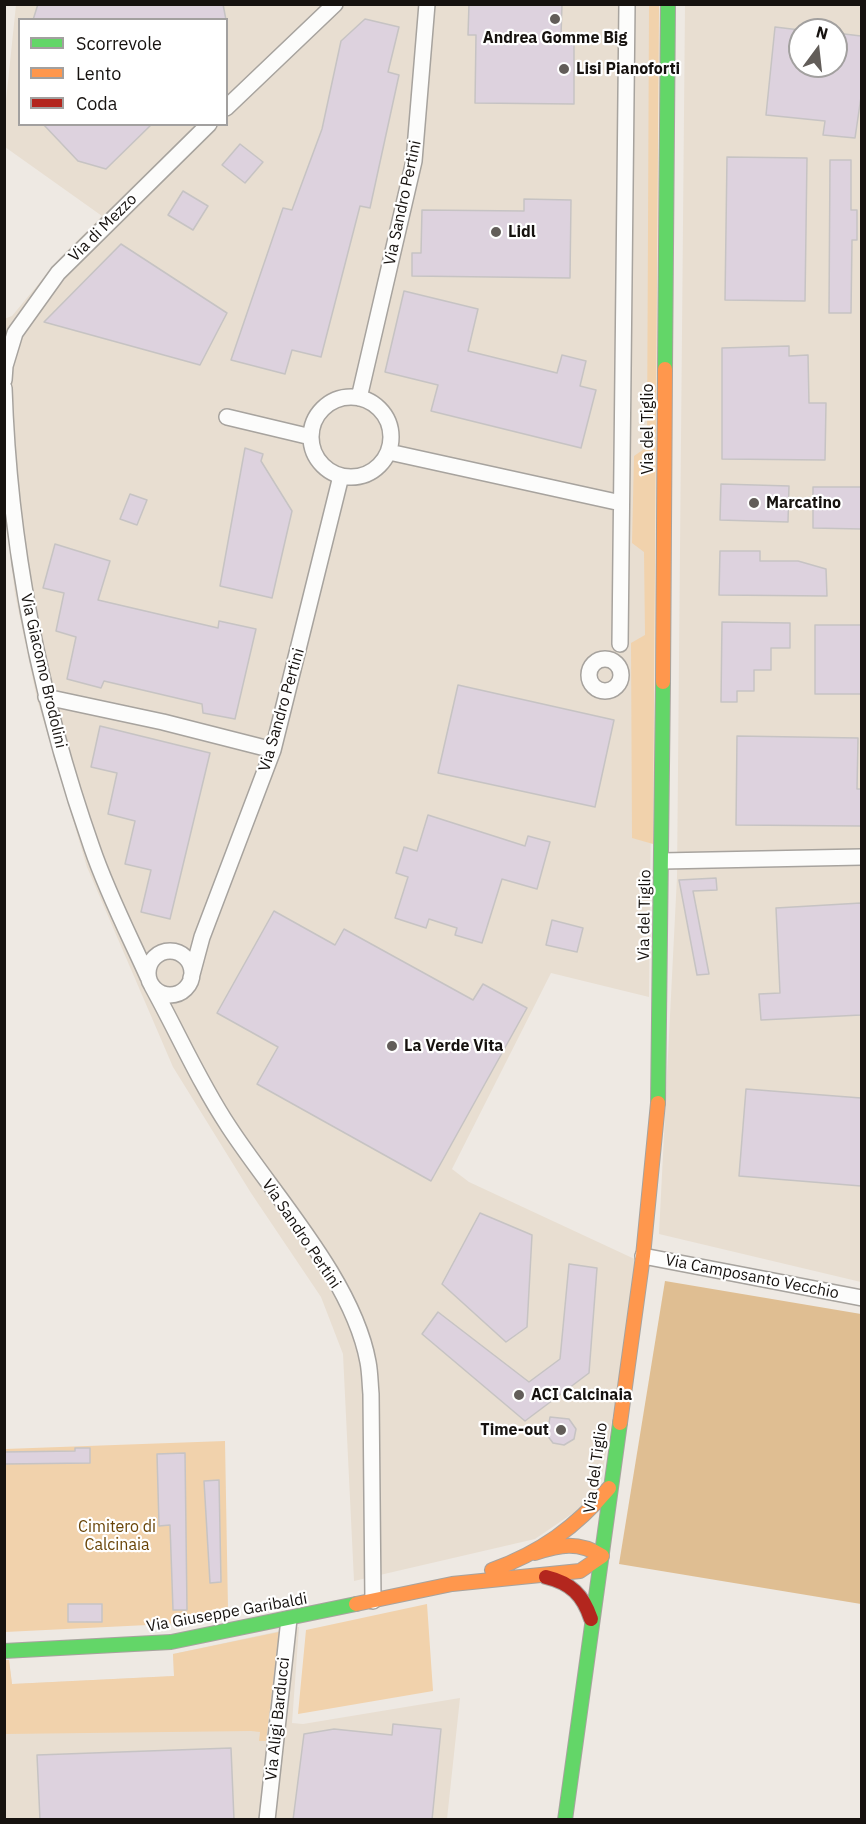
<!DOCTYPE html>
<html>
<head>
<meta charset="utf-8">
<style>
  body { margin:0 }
  #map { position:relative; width:866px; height:1824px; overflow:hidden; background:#eee9e3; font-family:"IBM Plex Sans",sans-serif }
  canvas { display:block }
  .frame { position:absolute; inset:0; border:6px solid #16120f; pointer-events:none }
  .legend { position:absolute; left:18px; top:18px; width:210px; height:108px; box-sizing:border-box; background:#fff; border:2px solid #a2a09f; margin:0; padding:8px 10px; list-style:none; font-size:18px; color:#16120f }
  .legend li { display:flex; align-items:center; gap:12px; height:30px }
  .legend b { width:30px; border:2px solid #a2a09f }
  .north { position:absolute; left:788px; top:18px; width:60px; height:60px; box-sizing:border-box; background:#fff; border:2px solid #a2a09f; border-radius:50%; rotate:15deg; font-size:16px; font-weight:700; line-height:24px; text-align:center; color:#16120f }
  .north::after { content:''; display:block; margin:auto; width:21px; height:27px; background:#625d59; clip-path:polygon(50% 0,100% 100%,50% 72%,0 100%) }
</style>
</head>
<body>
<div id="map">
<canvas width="866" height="1824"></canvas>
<div class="frame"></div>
<ul class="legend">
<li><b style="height:8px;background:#63d668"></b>Scorrevole</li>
<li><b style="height:8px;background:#ff974d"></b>Lento</li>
<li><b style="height:8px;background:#b3261e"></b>Coda</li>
</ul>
<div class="north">N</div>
</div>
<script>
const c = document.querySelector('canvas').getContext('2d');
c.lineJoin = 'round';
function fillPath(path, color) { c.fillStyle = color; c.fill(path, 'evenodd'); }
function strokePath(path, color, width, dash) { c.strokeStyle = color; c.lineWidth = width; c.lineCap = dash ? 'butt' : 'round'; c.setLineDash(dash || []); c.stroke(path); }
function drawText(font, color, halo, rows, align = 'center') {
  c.font = font + ' "IBM Plex Sans",sans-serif'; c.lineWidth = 4.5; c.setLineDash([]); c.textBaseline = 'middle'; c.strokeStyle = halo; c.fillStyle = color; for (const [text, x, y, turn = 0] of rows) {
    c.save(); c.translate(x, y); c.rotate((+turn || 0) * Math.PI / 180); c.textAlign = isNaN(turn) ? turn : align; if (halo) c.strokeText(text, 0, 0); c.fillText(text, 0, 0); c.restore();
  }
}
const built = new Path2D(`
  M16,5H659L649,997L551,973L452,1169L469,1182L641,1262L598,1496L535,1539L354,1581L343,1354L321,1297L251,1193L173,1067L87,867L37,699L15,594L5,510L4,319L12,316L60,258L102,216L5,147V110ZM20,20H226V124H20Z
  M685,5H861V1282L659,1234L677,877ZM800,30H836V66H800Z
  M299,1627L292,1723L303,1724L460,1698L447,1819H5L4,1660H9L12,1684L174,1676L173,1654Z`);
const green = new Path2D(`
  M659,4L653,844L632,838L631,643L645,635L644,552L632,543L634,456L647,447L649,5Z
  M225,1441L228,1610L168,1624L5,1632V1449Z
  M427,1604L433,1691L298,1714L306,1630Z
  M279,1632L266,1741H259L260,1732L251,1731L5,1734L4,1660H9L12,1684L174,1676L173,1654Z`);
const forest = new Path2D(`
  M665,1281L861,1314V1604L619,1564Z`);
const building = new Path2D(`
  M38,4H223L226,20H33Z
  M469,4H562L561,36H574V104L475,103L476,35H468Z
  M365,19L399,27L388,72L399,75L370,208L360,206L321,357L292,350L285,374L231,360L283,208L292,210L322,129L341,41Z
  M775,27L800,30V66H836V33L861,36V97L855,138L823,135L825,121L766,115Z
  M43,124H152L106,169L78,161Z
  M240,144L263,162L245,183L222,165Z
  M727,157L807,158L805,301L725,300Z
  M830,160H851V210H857V240H852L851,313H829Z
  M183,191L208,206L193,230L168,215Z
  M524,199L571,200L570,278L412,276V253H421L422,210L524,211Z
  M121,244L227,313L200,365L44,322Z
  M404,291L478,309L468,351L557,373L562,355L586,361L580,386L596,390L581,448L431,411L438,385L385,372Z
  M789,346V356L808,355L809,403H826L825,460L722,459V348Z
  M245,448L263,454L261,461L292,511L272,598L220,586Z
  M721,484L789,486L788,522L720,520Z
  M813,487H861V529L813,528Z
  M130,494L147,500L137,525L120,519Z
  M55,544L110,561L98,600L218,628L219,621L256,629L235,719L203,713L202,704L104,681L101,688L67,679L76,637L56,631L64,593L43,588Z
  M720,551H760V561H798L826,569L827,596L719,595Z
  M722,622L790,623V648H771V670H754V691H737V702H721Z
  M815,625H861V694H815Z
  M458,685L614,720L595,807L438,773Z
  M100,726L210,753L170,919L141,912L151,870L125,864L135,821L108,814L117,773L91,767Z
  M737,736L858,738L857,789H861V826L736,825Z
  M428,815L525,846L528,836L550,842L537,889L502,879L482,943L455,935L457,928L429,919L426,928L395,918L408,877L396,873L404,847L417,851Z
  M716,878L717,890L693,891L709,974L697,975L679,880Z
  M861,903V1015L761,1020L759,994L780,993L776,908Z
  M274,911L335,945L344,929L473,1000L483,984L527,1008L431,1181L257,1084L278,1047L217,1013Z
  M552,920L583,928L577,952L546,945Z
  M746,1089L861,1098V1186L739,1176Z
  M480,1213L532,1235L527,1327L506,1342L442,1284Z
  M569,1264L597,1268L589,1373L525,1421L422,1334L438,1312L529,1382L560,1359Z
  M550,1417L569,1419L576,1429L574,1439L564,1445L553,1443L547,1435Z
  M75,1448H90V1463L4,1464V1452L75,1451Z
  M185,1453L187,1610H173L170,1525L159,1526L157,1454Z
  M219,1480L221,1582L210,1583L204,1481Z
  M68,1604H102V1622H68Z
  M393,1724L441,1729L432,1820H293L304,1734L334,1729L392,1735Z
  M231,1748L234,1820H40L37,1755Z`);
const street = new Path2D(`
  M226,108L335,4
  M4,380L5,366L15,333L58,273L209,124
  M4,388C9,544 40,700 92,848C107,892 129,935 148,977
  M311 437a40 40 0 1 1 80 0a40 40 0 1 1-80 0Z
  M359,398L414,161L427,4
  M227,417L311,437
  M389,452L621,503
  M620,644L627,4
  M589 675a16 16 0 1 1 32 0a16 16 0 1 1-32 0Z
  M46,697L163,722L273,750
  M662,861L862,857
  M148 973a22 22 0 1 1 44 0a22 22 0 1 1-44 0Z
  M191,978L202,937L273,750L341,476
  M152,986C178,1033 199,1082 229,1127C274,1196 353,1280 368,1362C370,1372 370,1384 371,1394L373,1601
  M643,1256L862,1298
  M267,1820L289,1619`);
const fast = new Path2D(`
  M665,369L668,4
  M658,1103L663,682
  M4,1651L171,1642L356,1604
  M565,1820L620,1423`);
const slow = new Path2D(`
  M663,682L665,369
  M620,1423L643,1256L658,1103
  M492,1570C540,1553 576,1527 609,1488
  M356,1604L452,1584L580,1571L602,1556C578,1541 560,1545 535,1553`);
const jam = new Path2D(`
  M546,1577C571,1583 583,1595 591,1619`);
const markers = [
  [555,19,6,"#625d59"],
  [564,69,6,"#625d59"],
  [496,232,6,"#625d59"],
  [754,503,6,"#625d59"],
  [392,1046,6,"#625d59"],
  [519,1395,6,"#625d59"],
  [561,1430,6,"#625d59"]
];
const poiNames = [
  ["Andrea Gomme Big",555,38,"center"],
  ["Lisi Pianoforti",576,69],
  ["Lidl",508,232],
  ["Marcatino",766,503],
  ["La Verde Vita",404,1046],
  ["ACI Calcinaia",531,1395],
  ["Time-out",549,1430,"right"]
];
const streetNames = [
  ["Via Sandro Pertini",403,203,-78],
  ["Via di Mezzo",103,228,-45],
  ["Via del Tiglio",648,429,-90],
  ["Via Giacomo Brodolini",43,671,77],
  ["Via Sandro Pertini",282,710,-74],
  ["Via del Tiglio",645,915,-89],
  ["Via Sandro Pertini",301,1234,56],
  ["Via Camposanto Vecchio",752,1277,11],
  ["Via del Tiglio",596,1468,-82],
  ["Via Giuseppe Garibaldi",227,1613,-10],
  ["Via Aligi Barducci",278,1719,-84]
];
const parkNames = [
  ["Cimitero di",117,1527],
  ["Calcinaia",117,1545]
];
fillPath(built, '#e8ded1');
fillPath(green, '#f1d2ac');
fillPath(forest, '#dfbe92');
fillPath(building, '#ddd2de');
strokePath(building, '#c6c3c3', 1.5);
strokePath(street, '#a7a39e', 18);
strokePath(fast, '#a7a39e', 16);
strokePath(slow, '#a7a39e', 16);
strokePath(jam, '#a7a39e', 16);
strokePath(street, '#fcfcfb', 15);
strokePath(fast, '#63d668', 14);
strokePath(slow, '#ff974d', 14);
strokePath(jam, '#b3261e', 14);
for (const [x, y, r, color] of markers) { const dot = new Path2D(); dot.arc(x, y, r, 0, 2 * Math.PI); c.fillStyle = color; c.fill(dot); strokePath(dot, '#fff', 2); }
drawText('bold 16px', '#16120f', '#fff', poiNames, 'left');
drawText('16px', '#16120f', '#fff', streetNames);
drawText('16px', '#694407', '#fff', parkNames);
</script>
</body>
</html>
